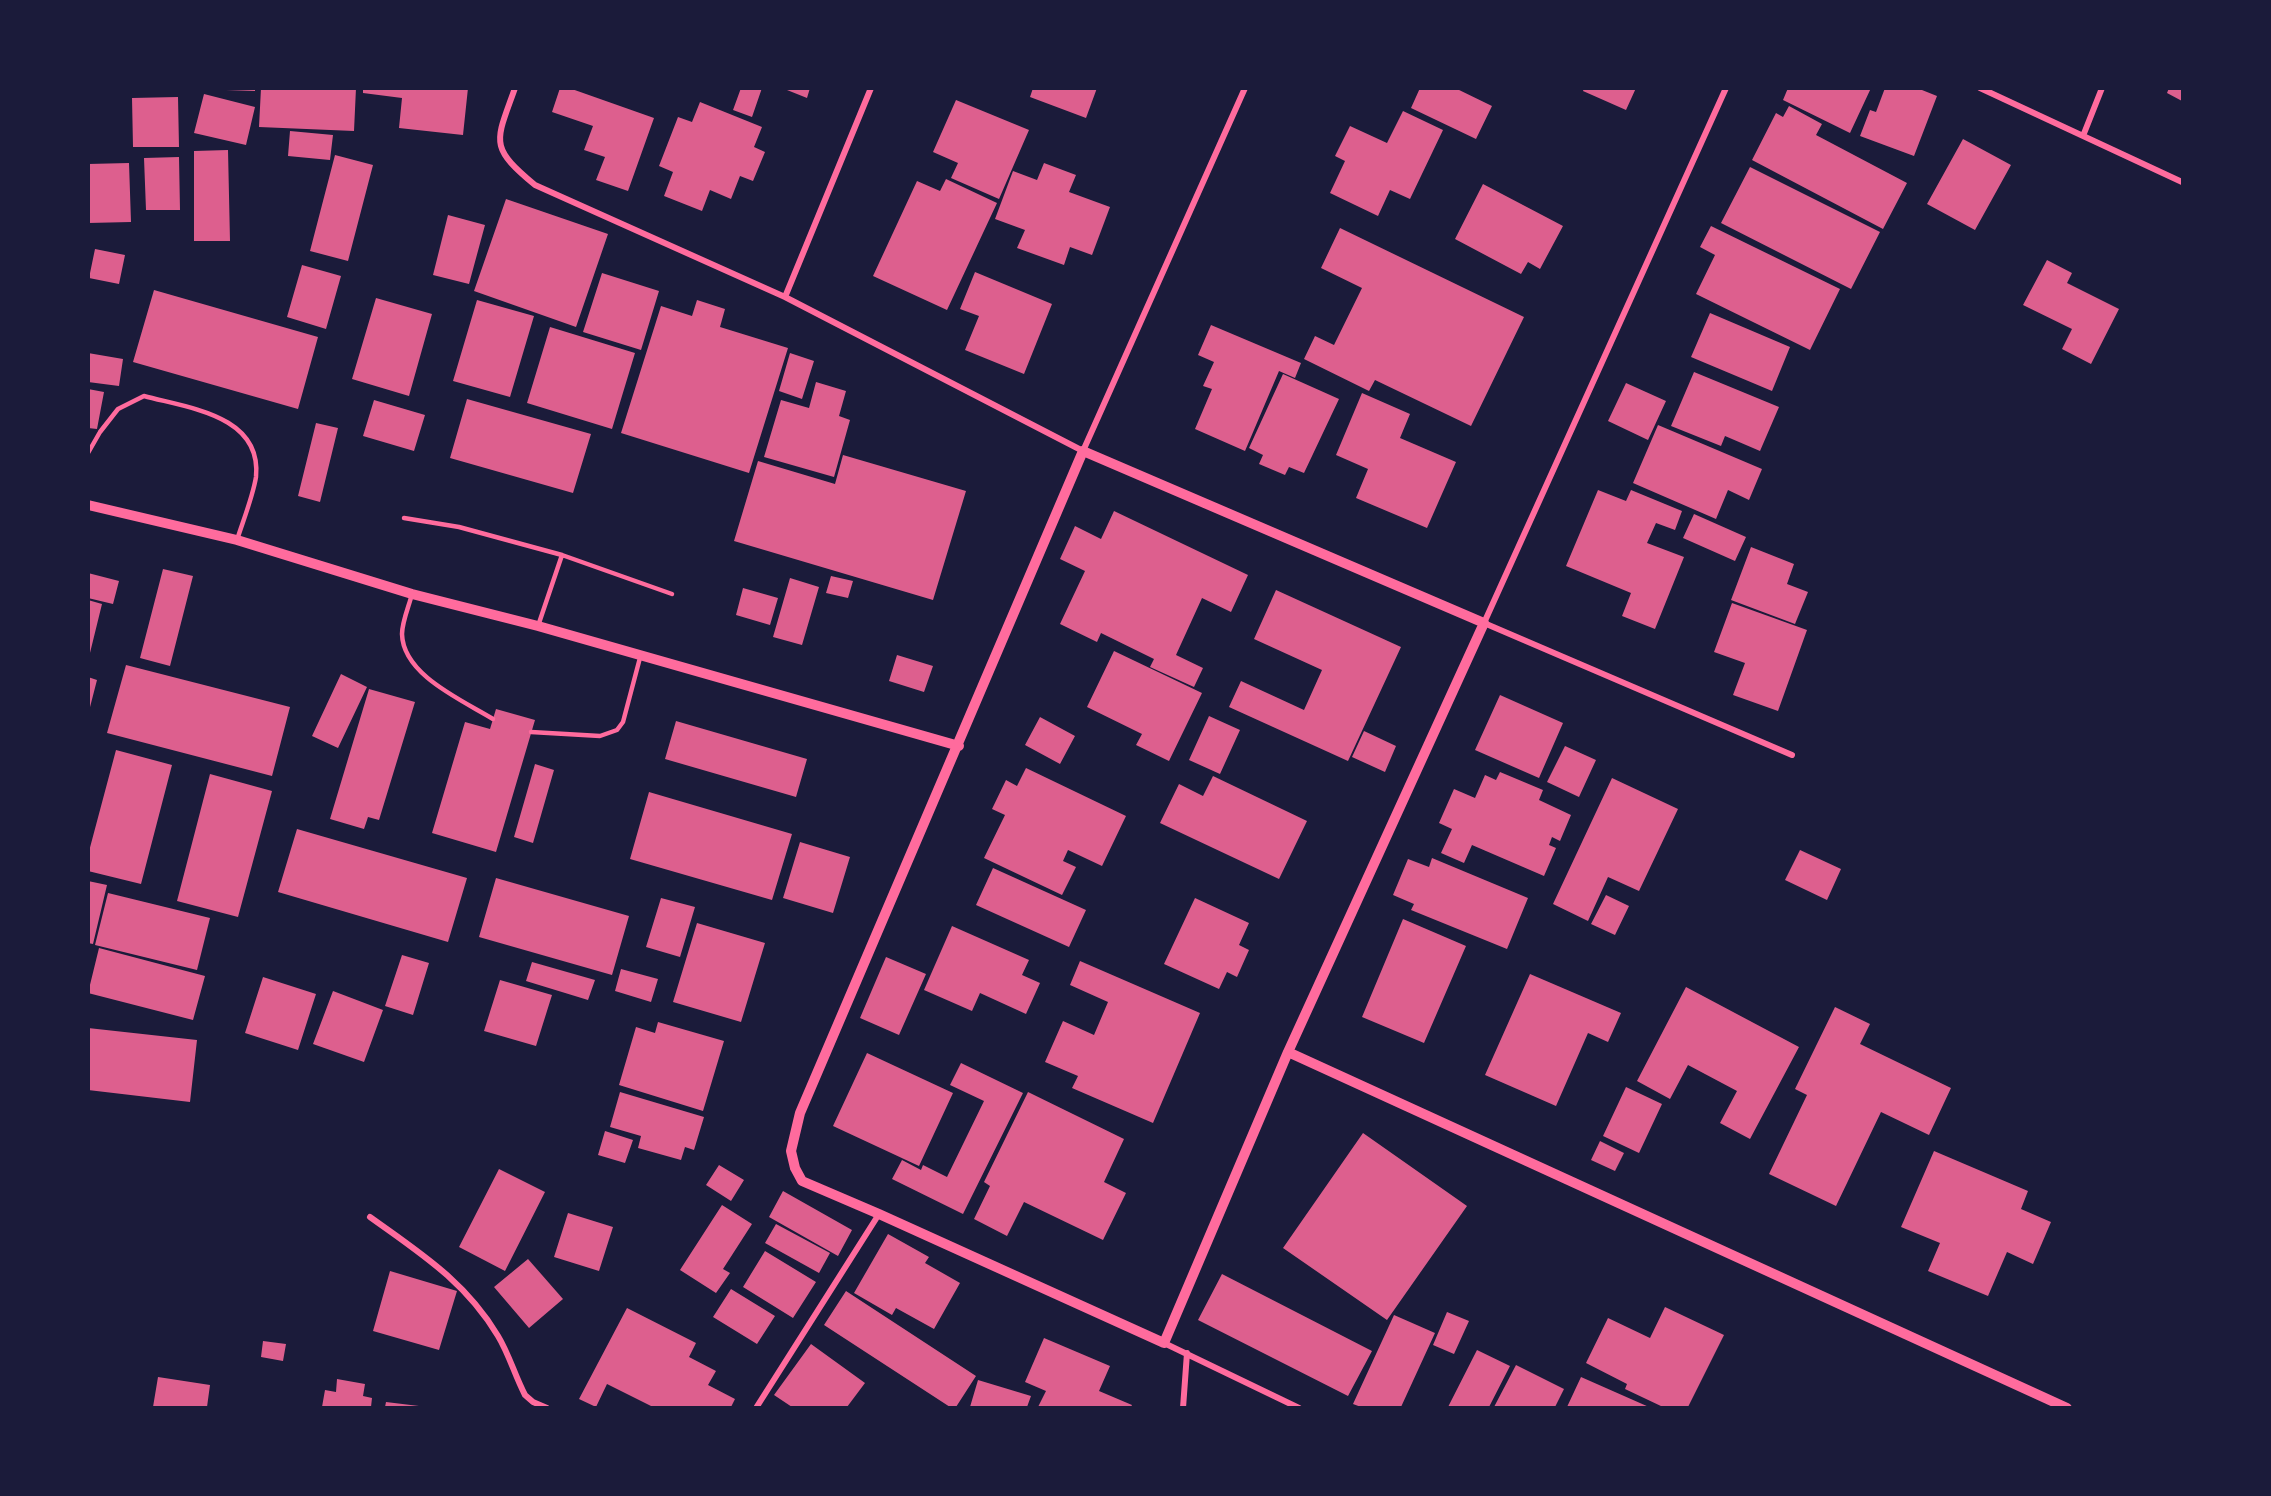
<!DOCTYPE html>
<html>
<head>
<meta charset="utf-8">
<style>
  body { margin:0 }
  #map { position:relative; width:2271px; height:1496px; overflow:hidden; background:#1b1b3a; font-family:"Fira Sans",sans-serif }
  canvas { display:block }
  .frame { position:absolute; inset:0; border:90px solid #1b1b3a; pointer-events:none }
</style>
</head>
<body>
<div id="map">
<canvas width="2271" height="1496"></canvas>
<div class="frame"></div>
</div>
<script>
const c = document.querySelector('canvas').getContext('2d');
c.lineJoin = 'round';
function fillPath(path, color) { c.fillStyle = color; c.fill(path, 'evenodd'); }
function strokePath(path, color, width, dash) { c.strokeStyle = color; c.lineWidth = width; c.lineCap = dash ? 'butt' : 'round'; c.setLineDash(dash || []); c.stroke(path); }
const building = new Path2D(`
  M226,88H255V91L226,90Z
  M261,88H356L354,131L259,127Z
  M363,88H468L463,135L399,128L402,98L363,93Z
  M560,88H569L654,118L628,191L596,180L605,157L584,150L593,126L552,112Z
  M741,88H762L752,117L733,110Z
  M782,88H810L807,98Z
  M1033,88H1097L1086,118L1030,97Z
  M1420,88H1455L1492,106L1476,139L1411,108Z
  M1584,88H1636L1626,110L1583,91Z
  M1788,88H1871L1850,133L1783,100Z
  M1885,88H1917L1937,96L1914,156L1860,136L1870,110L1876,112Z
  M2169,88H2182V101L2167,93Z
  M204,94L255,107L246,145L194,133Z
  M178,97L179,147H133L132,98Z
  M956,100L1029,130L999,199L951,178L958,163L933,152Z
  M700,102L762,127L754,147L765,152L753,181L740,176L731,199L710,190L702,211L664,196L673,172L659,166L678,117L692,122Z
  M1789,106L1822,124L1816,135L1907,183L1883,229L1752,160L1776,113L1783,117Z
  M1403,111L1443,130L1410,199L1390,190L1378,216L1330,193L1345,161L1335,156L1350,126L1387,143Z
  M290,131L333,135L330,160L288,156Z
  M1963,139L2011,165L1975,230L1927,204Z
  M228,150L230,241H194V151Z
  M335,155L373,165L348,261L310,251Z
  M179,157L180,210H146L144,158Z
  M129,163L131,222L88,223V164Z
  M1044,163L1076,175L1069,192L1110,207L1092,255L1070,247L1064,265L1017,248L1025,230L995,219L1013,171L1037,180Z
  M1750,167L1880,232L1851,289L1721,223Z
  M946,179L997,203L947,310L873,276L917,181L940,191Z
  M1483,184L1563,226L1540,269L1528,262L1521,274L1455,239Z
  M506,199L608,234L576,327L474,291Z
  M448,215L485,225L469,284L433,275Z
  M1711,226L1840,289L1810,350L1696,294L1715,255L1700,247Z
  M1340,228L1524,317L1471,426L1375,380L1369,391L1304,359L1315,336L1334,345L1362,288L1321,268Z
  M95,249L125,255L119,284L89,278Z
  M2047,260L2072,273L2067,283L2119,309L2091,364L2062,349L2072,329L2023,305Z
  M302,265L341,276L326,329L287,317Z
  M975,272L1052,304L1024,374L965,350L979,316L960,309Z
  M602,273L659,291L641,350L583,332Z
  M154,290L318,337L298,409L133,362Z
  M376,298L432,314L409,396L352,379Z
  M477,300L534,316L510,397L453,381Z
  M697,300L725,309L720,327L788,348L749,473L621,433L661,306L692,316Z
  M1710,313L1790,347L1772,391L1691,357Z
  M1211,325L1301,363L1295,378L1279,371L1245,451L1195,429L1212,389L1203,386L1214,362L1198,355Z
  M550,327L635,353L612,429L527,403Z
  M88,353L123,359L119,386L88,382Z
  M790,353L814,361L802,399L779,391Z
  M1694,372L1779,407L1760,451L1725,436L1721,446L1671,426Z
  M1283,374L1339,399L1304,473L1289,467L1285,475L1259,464L1263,455L1249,448Z
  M816,382L846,391L839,416L850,420L834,477L764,457L781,400L809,408Z
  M1626,383L1666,401L1648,440L1608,421Z
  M88,389L104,392L97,429L88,428Z
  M1362,393L1410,414L1400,438L1456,462L1427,528L1356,498L1368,469L1336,455Z
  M467,399L591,434L573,493L450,458Z
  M374,400L425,415L414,451L363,436Z
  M316,423L338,428L320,502L298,496Z
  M1658,425L1762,469L1749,500L1728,490L1716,519L1633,483Z
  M843,455L966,491L933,600L734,541L758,461L835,484Z
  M1598,490L1626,501L1631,490L1682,511L1675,530L1656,523L1647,543L1684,557L1655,629L1622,616L1631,593L1566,566Z
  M1114,511L1248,575L1231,612L1202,598L1176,655L1203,668L1194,687L1150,667L1154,659L1101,633L1097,642L1060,624L1085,571L1060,559L1075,526L1101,539Z
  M1694,514L1746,537L1735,561L1683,538Z
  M1751,547L1794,564L1787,584L1808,592L1795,624L1731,600Z
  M163,569L193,576L170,666L140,658Z
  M88,573L119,581L113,604L88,598Z
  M831,576L853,581L848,598L826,593Z
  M790,578L819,587L802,645L773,637Z
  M743,588L778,598L770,625L736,615Z
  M1276,590L1401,647L1348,761L1229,707L1241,681L1304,710L1322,670L1254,639Z
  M88,600L102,604L89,657H88Z
  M1732,603L1807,630L1778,711L1733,695L1745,663L1714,652Z
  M1114,651L1202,693L1169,761L1136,745L1142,734L1087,707Z
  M897,655L933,666L924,692L889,681Z
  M126,665L290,707L272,776L107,733Z
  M341,674L367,687L338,748L312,736Z
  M88,677L97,680L89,711H88Z
  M369,689L415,702L379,820L368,817L364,829L330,819Z
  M1500,695L1563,723L1539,778L1475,750Z
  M496,709L535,720L496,852L432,833L465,722L490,729Z
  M1209,716L1240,730L1220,774L1189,760Z
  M1040,717L1075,736L1060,764L1025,745Z
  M676,721L807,759L796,797L665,759Z
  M1364,731L1396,746L1385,772L1352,757Z
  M1565,746L1596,760L1579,797L1547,782Z
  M116,750L172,765L141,884L88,871V855Z
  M535,764L554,770L533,843L514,837Z
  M1026,768L1126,816L1102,866L1068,850L1063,861L1076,867L1062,895L984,858L1005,815L992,809L1006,780L1017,786Z
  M1500,772L1543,790L1539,800L1571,815L1560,841L1552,837L1549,845L1556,848L1544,876L1472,845L1464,863L1441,853L1452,829L1439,823L1454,789L1475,798L1485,775L1496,780Z
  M210,774L272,791L238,917L177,901Z
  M1213,776L1307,821L1279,879L1160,823L1179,784L1203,796Z
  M1612,778L1678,809L1639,891L1608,877L1588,921L1553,904Z
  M649,792L792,834L772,900L630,859Z
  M297,829L467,878L448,942L278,892Z
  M800,842L850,857L833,913L783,898Z
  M1800,850L1841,869L1827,900L1785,880Z
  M1432,858L1528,898L1507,949L1411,910L1414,904L1393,895L1408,859L1429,867Z
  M993,868L1086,910L1069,947L976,905Z
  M496,878L629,916L612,975L479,937Z
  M88,881L107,885L93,944L88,943Z
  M108,893L210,918L197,970L95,945Z
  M1606,895L1629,906L1615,935L1591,924Z
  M661,898L695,907L680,957L646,947Z
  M1195,898L1249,923L1239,945L1249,950L1237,977L1227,972L1219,989L1164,964Z
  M1403,919L1466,946L1424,1043L1362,1017Z
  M697,923L765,943L741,1022L673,1002Z
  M952,926L1029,960L1022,975L1040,983L1026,1014L980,993L972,1011L924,990Z
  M99,948L205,976L193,1020L88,993Z
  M402,955L429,963L413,1015L385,1006Z
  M886,957L926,974L899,1035L860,1018Z
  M1080,961L1200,1013L1153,1123L1072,1088L1078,1076L1045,1062L1063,1021L1094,1035L1108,1002L1070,985Z
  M532,962L595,980L588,1000L526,981Z
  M621,969L658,979L651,1002L615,991Z
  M1530,974L1621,1013L1608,1042L1588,1033L1556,1106L1485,1075Z
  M263,977L316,994L298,1050L245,1033Z
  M500,980L552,995L536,1046L484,1031Z
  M1686,987L1799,1047L1750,1139L1720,1123L1737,1091L1688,1065L1670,1099L1637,1081Z
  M333,991L383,1010L364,1062L313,1044Z
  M1835,1007L1870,1024L1860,1044L1951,1088L1929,1135L1881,1112L1836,1206L1769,1174L1807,1095L1795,1089Z
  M658,1022L724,1041L703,1111L619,1085L636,1027L655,1033Z
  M88,1028L197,1040L190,1102L88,1090Z
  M867,1053L953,1093L919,1166L833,1126Z
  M961,1063L1023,1093L963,1214L892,1179L902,1160L921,1170L923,1165L947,1177L984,1101L950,1085Z
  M1626,1087L1662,1104L1639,1153L1603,1136Z
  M620,1092L704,1117L694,1150L685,1147L681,1160L638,1148L641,1136L610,1127Z
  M1028,1092L1124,1139L1104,1182L1126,1193L1103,1240L1024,1202L1007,1236L974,1219L990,1186L984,1182Z
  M605,1131L633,1140L625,1163L598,1155Z
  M1363,1133L1467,1206L1387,1320L1283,1248Z
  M1600,1141L1624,1153L1615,1171L1591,1160Z
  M1934,1151L2028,1191L2021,1209L2051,1222L2033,1264L2007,1252L1988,1296L1928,1271L1940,1243L1901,1227Z
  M719,1165L744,1180L731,1201L706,1185Z
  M499,1169L545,1192L505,1271L459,1247Z
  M783,1191L852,1230L838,1256L769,1217Z
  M722,1205L752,1224L723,1269L730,1273L716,1293L680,1270Z
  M568,1213L613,1227L599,1271L554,1257Z
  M776,1224L830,1253L819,1273L765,1243Z
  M888,1234L929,1257L925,1263L960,1283L934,1329L896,1308L892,1315L854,1293Z
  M765,1251L816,1282L793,1318L743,1287Z
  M528,1259L563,1299L529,1328L494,1287Z
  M390,1271L457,1291L439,1350L373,1331Z
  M1222,1274L1372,1351L1348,1396L1198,1320Z
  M731,1289L775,1316L757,1344L713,1317Z
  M846,1291L976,1376L956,1407H950L824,1325Z
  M1665,1307L1724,1335L1688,1407H1663L1625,1389L1627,1384L1586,1363L1608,1318L1650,1338Z
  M627,1308L696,1343L689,1357L716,1371L708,1385L735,1399L731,1407H653L607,1384L596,1407L579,1399Z
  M1447,1312L1469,1321L1454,1354L1433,1345Z
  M1394,1315L1435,1333L1401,1407H1361L1353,1404Z
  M1044,1338L1110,1366L1099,1391L1132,1405L1131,1407H1038L1046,1391L1025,1382Z
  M263,1341L286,1344L283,1361L261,1357Z
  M811,1344L865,1383L847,1407H792L774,1395Z
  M1477,1350L1510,1366L1489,1407H1448Z
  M1516,1365L1564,1389L1555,1407H1494Z
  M158,1377L210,1385L207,1407H153Z
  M1581,1377L1649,1407H1567Z
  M337,1379L365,1384L363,1396L372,1398L371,1407H322L325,1390L336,1392Z
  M978,1380L1031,1396L1027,1407H970Z
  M386,1402L419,1406V1407H385Z`);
const service = new Path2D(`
  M88,453L100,432L118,409L144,396C188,408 262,415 256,477C253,496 243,521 237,540
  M404,518L459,527L562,555L672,594
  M412,594C409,606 402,622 402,634C403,675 462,700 493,719
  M538,626L562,555
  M531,732L600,736L617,730L623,722L641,654`);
const minor = new Path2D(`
  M515,88C496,142 488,146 535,185L785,297L1083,451L1245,88
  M1726,88L1484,623L1792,755
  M1980,88L2182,182
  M2083,136L2102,88
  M785,297L871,88
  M370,1217C420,1253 465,1281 498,1336C509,1354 515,1376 525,1395L533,1402L547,1408
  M1164,1343L1299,1408
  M756,1408L879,1214
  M1183,1408L1187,1353`);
const tertiary = new Path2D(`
  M1083,451L1484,623L1288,1052L1164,1343L879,1214L802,1181L795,1168L791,1151L800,1113Z
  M88,505L237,540L412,594L538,626L959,746
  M1288,1052L2067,1408`);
fillPath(building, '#dd5f8e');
strokePath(service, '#ff6b9d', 4.5);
strokePath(minor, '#ff6b9d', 6);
strokePath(tertiary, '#ff6b9d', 10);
</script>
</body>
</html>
